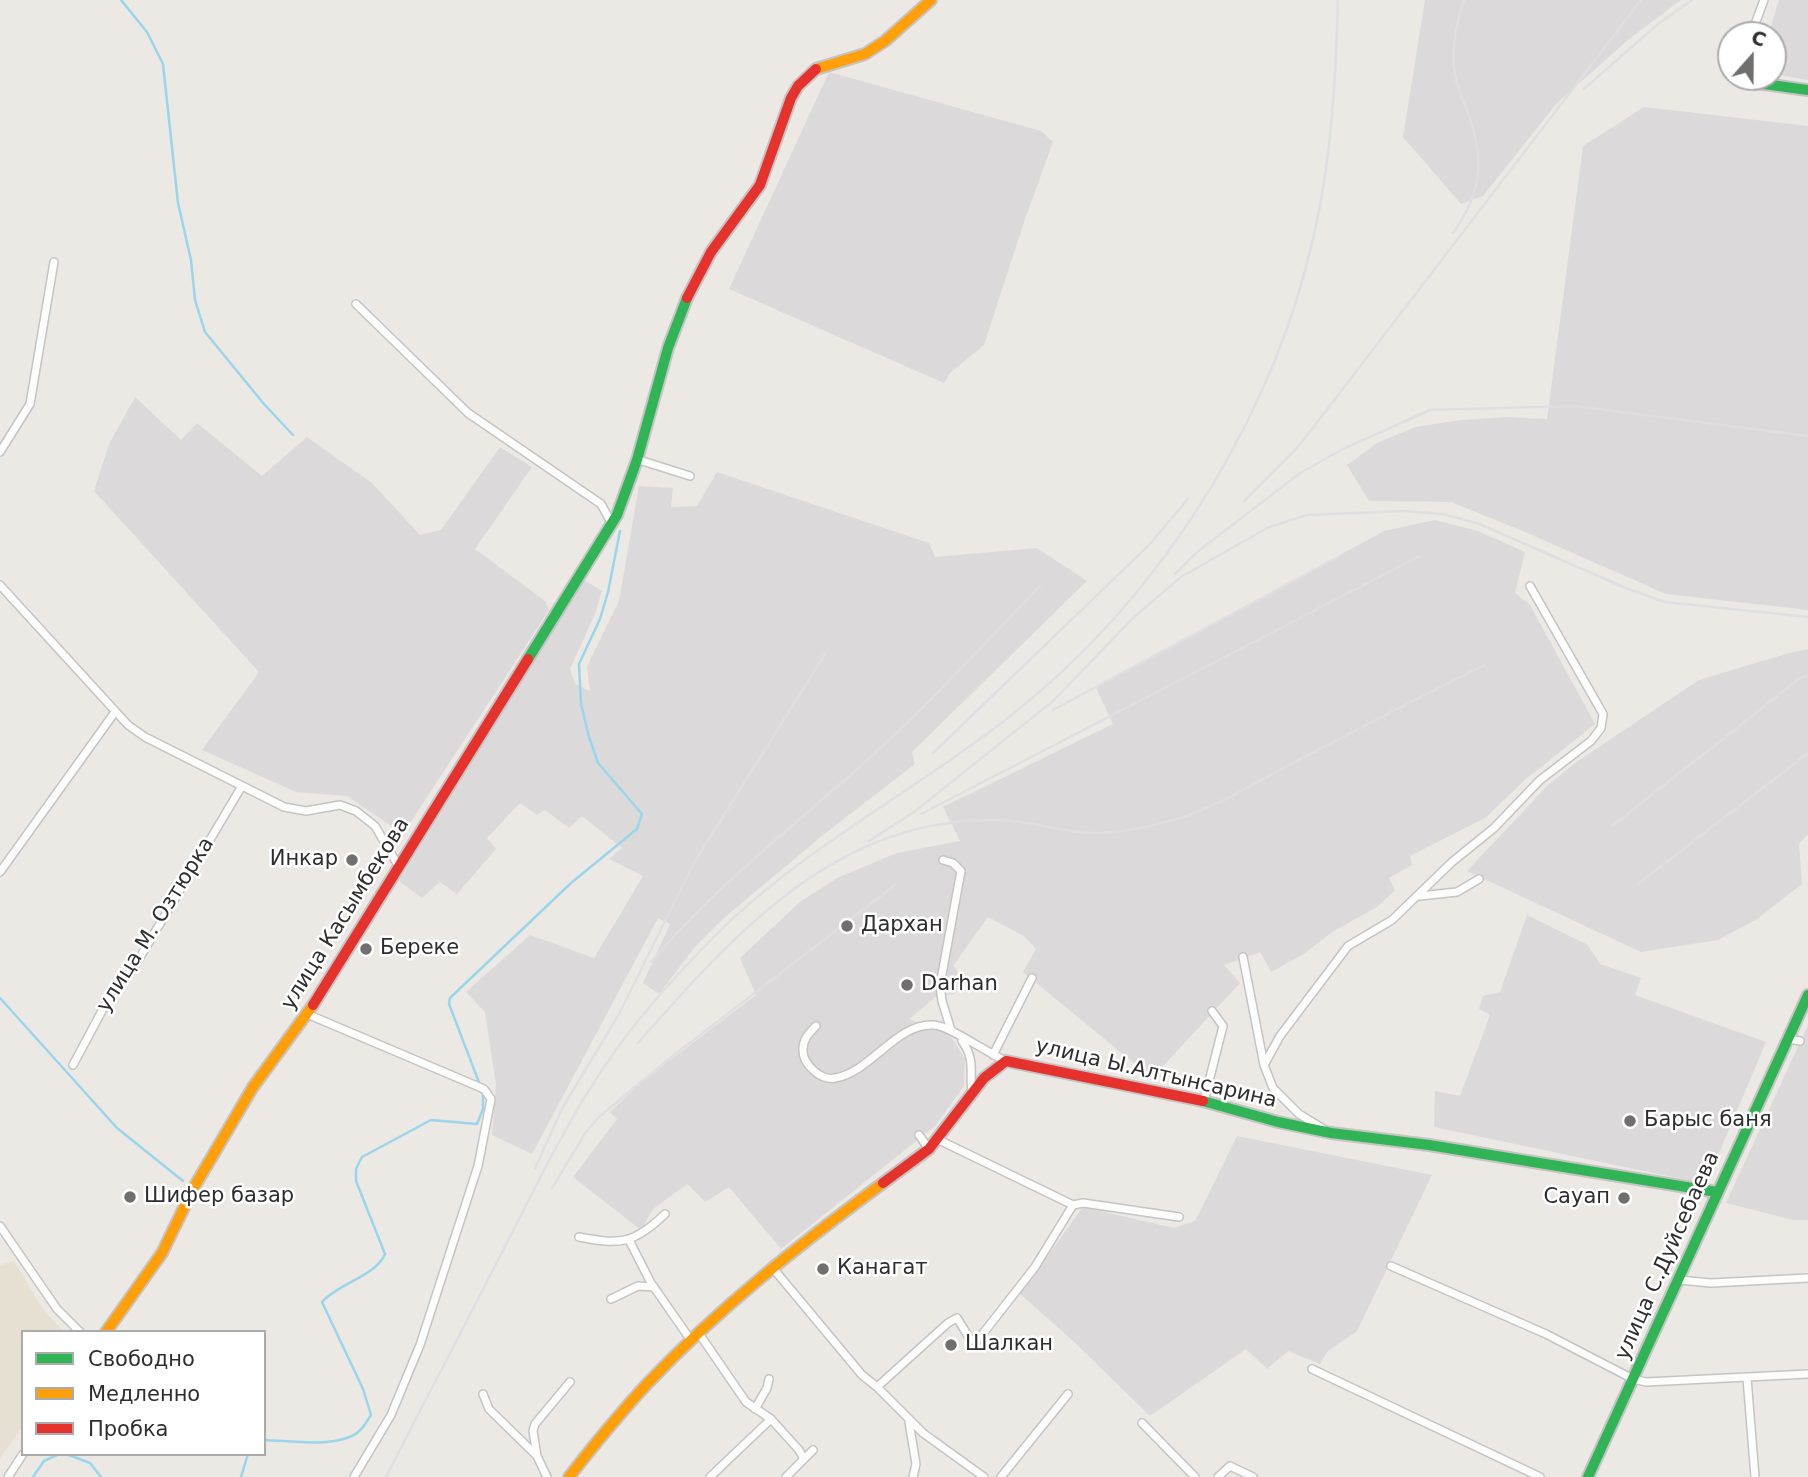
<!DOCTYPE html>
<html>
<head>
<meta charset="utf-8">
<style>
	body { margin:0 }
	#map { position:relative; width:1808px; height:1477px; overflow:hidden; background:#ece8e4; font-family:"DejaVu Sans",sans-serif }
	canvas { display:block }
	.legend { position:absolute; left:21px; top:1330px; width:245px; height:126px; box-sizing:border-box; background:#fff; border:2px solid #ababab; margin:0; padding:9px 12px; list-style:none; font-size:21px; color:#2e2e2e }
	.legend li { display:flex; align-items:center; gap:14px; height:35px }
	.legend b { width:35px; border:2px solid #ababab }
	.north { position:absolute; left:1717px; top:21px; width:70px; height:70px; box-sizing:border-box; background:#fff; border:2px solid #ababab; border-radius:50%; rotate:21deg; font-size:19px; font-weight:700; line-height:28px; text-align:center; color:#2e2e2e }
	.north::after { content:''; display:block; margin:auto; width:24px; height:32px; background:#706f6e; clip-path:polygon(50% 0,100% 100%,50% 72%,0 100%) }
</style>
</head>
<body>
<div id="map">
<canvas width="1808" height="1477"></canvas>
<ul class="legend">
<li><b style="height:9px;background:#30b455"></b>Свободно</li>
<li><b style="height:9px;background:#ff9f0a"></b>Медленно</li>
<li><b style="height:9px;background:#e5322d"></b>Пробка</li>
</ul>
<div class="north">С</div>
</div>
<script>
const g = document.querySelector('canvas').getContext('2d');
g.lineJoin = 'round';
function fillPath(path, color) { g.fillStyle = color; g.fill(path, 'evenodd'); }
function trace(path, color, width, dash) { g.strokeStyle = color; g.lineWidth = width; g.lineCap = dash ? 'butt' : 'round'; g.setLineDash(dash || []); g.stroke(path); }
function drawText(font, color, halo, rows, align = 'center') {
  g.font = font + ' "DejaVu Sans",sans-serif'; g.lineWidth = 5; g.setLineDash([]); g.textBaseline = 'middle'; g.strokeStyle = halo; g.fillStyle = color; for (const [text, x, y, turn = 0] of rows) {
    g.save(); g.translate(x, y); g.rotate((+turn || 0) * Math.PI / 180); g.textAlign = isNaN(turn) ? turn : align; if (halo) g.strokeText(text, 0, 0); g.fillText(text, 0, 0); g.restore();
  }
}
fillPath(new Path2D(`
	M1425,0H1681L1629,39L1557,103L1483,196L1461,204L1403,137Z
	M1779,0H1808V80L1773,74V35H1768Z
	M829,72L1041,131L1053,142L1025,219L984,345L950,373L944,383L729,289Z
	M1644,107L1808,126V610L1666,594L1525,532L1451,502L1369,501L1347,465L1377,443L1415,427L1461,420L1508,417L1547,419L1583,146Z
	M135,397L181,440L197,423L262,476L307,437L372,483L420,535L441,530L500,447L532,467L475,549L545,601L549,610L403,834L347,796L296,792L202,750L259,672L94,491L109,444Z
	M717,472L929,543L935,557L1037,548L1087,581L912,752L915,764L823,835L724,918L694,948L659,994L643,983L670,924L658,918L532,1154L492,1135L496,1085L485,1012L466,992L530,935L594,958L643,876L609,859L622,848L582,816L569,828L545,810L537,815L520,803L487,838L496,849L457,894L440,882L422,898L399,881L584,580L602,591L595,614L570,669L575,684L590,691L587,666L619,601L639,486L673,488L671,507L697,506Z
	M1435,520L1478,531L1525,552L1515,593L1530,605L1595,724L1526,779L1485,818L1410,856L1412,865L1389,878L1395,890L1377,907L1332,932L1304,954L1271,972L1260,952L1224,965L1240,983L1152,1078L1023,972L1036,949L1024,936L988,917L953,966L966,981L954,994L937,996L909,1019L950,1035L965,1059L964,1086L935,1126L781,1249L729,1187L705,1202L687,1184L653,1209L641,1230L573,1177L617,1119L610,1112L644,1080L756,995L740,958L801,901L839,877L897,853L960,841L943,807L1113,724L1096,688L1384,531Z
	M1808,649V834L1799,844L1802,884L1757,919L1718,940L1641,952L1467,871L1547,786L1575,763L1699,680L1789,653Z
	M1527,915L1588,945L1600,964L1641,978L1635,995L1766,1042L1706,1184L1434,1127L1435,1091L1460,1096L1490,1015L1479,1009L1483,996L1500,992Z
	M1808,1025V1220H1793L1726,1203Z
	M1237,1136L1432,1175L1357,1331L1328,1351L1320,1364L1288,1351L1267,1369L1246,1349L1150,1416L1071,1339L1020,1294L1083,1207L1174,1228L1195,1221Z`), '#dcd9db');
fillPath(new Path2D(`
	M14,1261L44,1311L64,1332H23V1426L0,1458V1265Z`), '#e6e0d3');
trace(new Path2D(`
	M121,0L147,32L163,64L178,203L191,260L195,300L205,332L264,404L293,435
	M0,998L117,1128L183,1181
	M480,1085L449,1004L450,998L571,883L637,829L642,814L598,763L589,737L581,704L579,664L600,619L608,592L620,531
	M264,1440C291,1441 327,1447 352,1436C361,1432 366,1423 371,1415L363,1389L322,1302C339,1283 376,1276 385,1254L356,1181V1169L362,1157L431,1120L477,1124L483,1109V1091
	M66,1454L90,1463L101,1477
	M33,1477L44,1461L59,1454
	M241,1477L248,1454`), '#99d6ec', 2.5);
const street = new Path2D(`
	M1751,35L1764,0
	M356,304L468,413L601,504L612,524
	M0,452L30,404L54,262
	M636,459L690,476
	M0,585L128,725L145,737L284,807L306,811L340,805L356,811L375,826L399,867
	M943,860L953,863L961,871L940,985L942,1001L951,1030
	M0,872L115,712
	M1420,896L1457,892L1479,879
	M1243,957L1264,1065L1273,1088L1299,1114L1322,1128
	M307,1014L484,1089L491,1099L478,1166L420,1345L391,1415L354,1477
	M816,1026C809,1033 803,1039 803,1049C802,1064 821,1081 835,1078C870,1073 897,1022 934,1025C950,1026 987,1053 1006,1061
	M1788,1039L1800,1041
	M962,1041C976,1060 969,1072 972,1092
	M993,1055L1032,978
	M73,1065L111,994L133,969L242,786
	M1264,1065L1280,1036L1348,946L1392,920L1452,862L1494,828L1540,780L1591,741L1601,728L1603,714L1530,586
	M1204,1101L1223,1026L1212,1011
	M919,1135L929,1149
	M939,1140L1073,1205L1083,1203L1179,1217
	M0,1226L57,1309L80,1332
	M579,1237C620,1245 634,1244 665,1214
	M629,1240L651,1283L690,1339
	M1391,1266L1546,1334L1633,1379L1646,1382L1808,1374
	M772,1267L862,1375L877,1387L923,1433L984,1477
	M1679,1280L1711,1283L1808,1278
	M611,1299L638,1286L654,1287
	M698,1332L746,1402L771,1419L799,1450L804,1459
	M1312,1369L1540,1477
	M1747,1378L1755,1477
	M877,1387L948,1323L957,1318L970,1339L976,1341L981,1336L1035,1267L1073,1205
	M483,1394L489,1409L537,1456L547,1477
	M755,1409L767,1388L769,1379
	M909,1422L916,1464L913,1477
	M1142,1423L1195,1477
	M537,1456L533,1431L535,1424L570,1382
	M8,1477L23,1454
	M710,1477L771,1419
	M786,1477L813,1450
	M1001,1477L1068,1394
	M1218,1477L1230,1466L1253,1477`);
const fast = new Path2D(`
	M1749,82L1808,90
	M528,659L617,515L637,460L668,348L687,298
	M1203,1101L1278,1122L1331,1133L1429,1145L1717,1192
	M1588,1477L1808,995`);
const slow = new Path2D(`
	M816,69L865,54L885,41L931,0
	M106,1332L162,1253L193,1189L253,1087L313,1005
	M569,1477C594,1445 620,1413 648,1383C719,1308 800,1244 883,1183`);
const jam = new Path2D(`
	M687,298L711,252L760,185L791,98L798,86L816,69
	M313,1005L528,659
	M883,1183L929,1149L984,1078L1006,1061L1203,1101`);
trace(street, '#c5c4c5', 10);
trace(fast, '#c5c4c5', 14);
trace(slow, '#c5c4c5', 14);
trace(jam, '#c5c4c5', 14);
trace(street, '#fcfcfb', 7);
trace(fast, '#30b455', 10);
trace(slow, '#ff9f0a', 10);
trace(jam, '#e5322d', 10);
trace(new Path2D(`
	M1584,89L1658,24L1692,0
	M1453,233C1481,194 1485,161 1469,116C1465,103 1457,88 1455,75C1451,50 1456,23 1464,0
	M1244,501L1297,448L1312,429L1641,0
	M1175,574L1196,553L1300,473L1343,449L1430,410L1574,406L1808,436
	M1053,710L1338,557
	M933,753L1149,545L1188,499
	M921,814L1418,557
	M1612,826L1799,679L1808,675
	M869,841L914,812L1053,701L1134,617L1181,577L1267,528L1307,515L1404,511L1442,514L1477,523L1628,589L1665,602L1808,617
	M1638,884L1808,753
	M651,962C712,890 785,833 856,770C921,713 980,648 1040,586
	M638,1043C735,933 838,816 999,820C1030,821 1062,832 1093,833C1117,834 1143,828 1166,822C1211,811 1251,785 1291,764C1355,730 1420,698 1484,665
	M535,1168L563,1107L619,1014L695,861L825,654
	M552,1188L586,1132L599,1117L665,1062L895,885
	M386,1477C428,1396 470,1314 512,1233C545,1168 577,1102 621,1043C646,1009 676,976 705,946C791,855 906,797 1004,721C1166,596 1285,402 1321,200C1333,134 1336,67 1338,0`), '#dfdfe1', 2.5);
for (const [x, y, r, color] of [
	[352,860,7,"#706f6e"],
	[847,926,7,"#706f6e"],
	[366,949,7,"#706f6e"],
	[907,985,7,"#706f6e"],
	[1630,1121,7,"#706f6e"],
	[130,1197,7,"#706f6e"],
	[1624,1198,7,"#706f6e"],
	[823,1269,7,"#706f6e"],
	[951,1345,7,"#706f6e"]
]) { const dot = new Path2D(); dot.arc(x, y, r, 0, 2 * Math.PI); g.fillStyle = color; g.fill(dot); trace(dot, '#fff', 2.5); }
drawText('21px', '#2e2e2e', '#fff', [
	["Инкар",338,860,"right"],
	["Дархан",861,926],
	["Береке",380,949],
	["Darhan",921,985],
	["Барыс баня",1644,1121],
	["Шифер базар",144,1197],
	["Сауап",1610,1198,"right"],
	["Канагат",837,1269],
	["Шалкан",965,1345]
], 'left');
drawText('21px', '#2e2e2e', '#fff', [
	["улица Касымбекова",346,914,-58],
	["улица М. Озтюрка",156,925,-58],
	["улица Ы.Алтынсарина",1156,1074,13],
	["улица С.Дуйсебаева",1668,1256,-66]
]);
</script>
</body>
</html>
